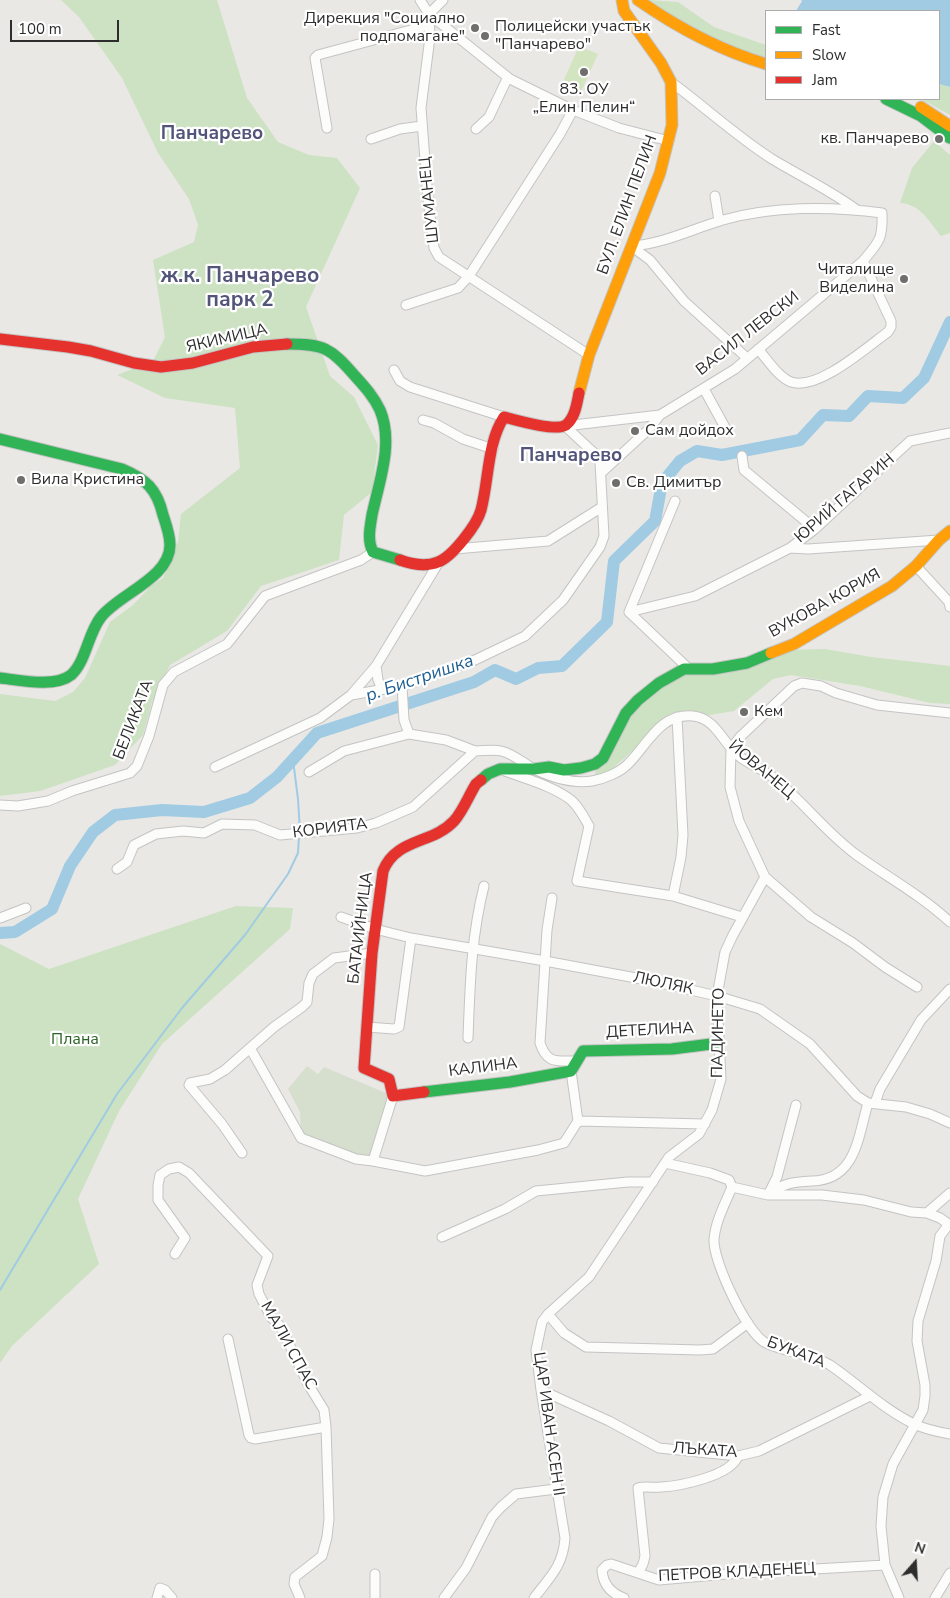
<!DOCTYPE html>
<html>
<head>
<meta charset="utf-8">
<style>
	body { margin:0 }
	#map { position:relative; width:950px; height:1598px; overflow:hidden; background:#eae8e5; font-family:"Nunito Sans",sans-serif }
	canvas { display:block }
	.legend { position:absolute; left:765px; top:10px; width:175px; height:90px; box-sizing:border-box; background:#fff; border:1px solid #ababab; margin:0; padding:6px 9px; list-style:none; font-size:15px; color:#2d2d2d }
	.legend li { display:flex; align-items:center; gap:10px; height:25px }
	.legend b { width:25px; border:1px solid #ababab }
	.north { position:absolute; left:890px; top:1538px; width:50px; height:50px; -webkit-text-stroke:4px #fff; paint-order:stroke; rotate:19deg; font-size:14px; font-weight:700; line-height:20px; text-align:center; color:#2d2d2d }
	.north::after { content:''; display:block; margin:auto; width:18px; height:22px; background:#2d2d2d; clip-path:polygon(50% 0,100% 100%,50% 72%,0 100%) }
	.scale { position:absolute; left:10px; top:20px; width:109px; height:22px; box-sizing:border-box; border:2px solid #2d2d2d; border-top:0; padding-left:6px; font-size:15px; line-height:18px; white-space:nowrap; color:#2d2d2d; -webkit-text-stroke:4px #fff; paint-order:stroke }
</style>
</head>
<body>
<div id="map">
<canvas width="950" height="1598"></canvas>
<ul class="legend">
<li><b style="height:6px;background:#30b455"></b>Fast</li>
<li><b style="height:6px;background:#ff9f0a"></b>Slow</li>
<li><b style="height:6px;background:#e5322d"></b>Jam</li>
</ul>
<div class="north">N</div>
<div class="scale">100 m</div>
</div>
<script>
const g = document.querySelector('canvas').getContext('2d');
g.lineJoin = 'round';
function fillPath(path, color) { g.fillStyle = color; g.fill(path, 'evenodd'); }
function trace(path, color, width, dash) { g.strokeStyle = color; g.lineWidth = width; g.lineCap = dash ? 'butt' : 'round'; g.setLineDash(dash || []); g.stroke(path); }
function drawText(font, color, halo, rows, align = 'center') {
  g.font = font + ' "Nunito Sans",sans-serif'; g.lineWidth = 4.5; g.setLineDash([]); g.textBaseline = 'middle'; g.strokeStyle = halo; g.fillStyle = color; for (const [text, x, y, turn = 0] of rows) {
    g.save(); g.translate(x, y); g.rotate((+turn || 0) * Math.PI / 180); g.textAlign = isNaN(turn) ? turn : align; if (halo) g.strokeText(text, 0, 0); g.fillText(text, 0, 0); g.restore();
  }
}
fillPath(new Path2D(`
	M61,0H217L247,98L278,142L309,155L337,158L360,188L306,307L330,376L354,397L378,445L372,492L344,515L339,560L261,586L227,631L170,665L152,702L143,735L115,765L40,791L0,796V694L55,701L73,692L85,678L110,622L133,605L151,586L163,578L178,542L181,514L240,468L235,408L165,398L117,375L153,361L165,337L153,260L194,242L198,225L189,199L158,153L122,78L79,17Z
	M649,0L678,2L714,27L766,45V59C723,46 685,27 649,0Z
	M939,84L950,87V115L921,99H939Z
	M934,141L950,155V233L941,236C929,221 920,204 900,203L912,168Z
	M825,649L871,657L950,666V704L930,703L860,686L791,675L773,679L734,711L666,722L605,775L594,779L597,764L627,713L684,669L787,650Z
	M236,906L293,908L290,929L162,1044L119,1111L78,1199L99,1264L12,1346L0,1363V944L49,969Z`), '#cce2c2');
fillPath(new Path2D(`
	M307,1066L318,1074L324,1067L393,1096L373,1161L301,1138L300,1112L288,1089Z`), '#d6dece');
fillPath(new Path2D(`
	M579,46L598,54L581,92L562,84Z`), '#d3e5c0');
fillPath(new Path2D(`
	M801,0H950V87L939,84V11H796L802,1Z`), '#a0cbe3');
trace(new Path2D(`
	M293,760L298,799L300,831
	M0,1290L117,1094L182,1008L245,935L288,874L298,853L299,836`), '#a0cbe3', 2);
trace(new Path2D(`
	M0,933L15,932L52,909L70,866L93,832L115,815L162,810L204,812L250,798L277,777L317,733L474,682L495,670L516,679L538,668L562,666L607,622L614,561L655,521L662,483L680,461L697,451L722,455L800,440L823,415L849,416L868,396L903,398L924,378L950,322`), '#a0cbe3', 12);
const street = new Path2D(`
	M420,0L429,14L510,79L573,110L619,128L669,141
	M443,0L429,14L430,37L421,108L428,199L434,248L439,257L589,355
	M671,82C705,107 736,136 772,159C800,176 830,190 857,210
	M327,128L315,58L318,55L429,25
	M476,129L489,117L506,81L510,79
	M371,139L400,129L422,126
	M715,196L719,221
	M631,246L650,260L684,301L747,358
	M406,305L458,288L469,276L560,134L573,110
	M758,349C767,359 778,377 791,382C818,391 867,347 888,332L891,327V321L863,261
	M394,370L400,381L410,387L504,417
	M704,389L727,431
	M423,420L434,423L463,439L493,449
	M565,426L660,415L735,369L863,261C879,242 883,239 882,213C831,206 772,206 723,220C692,229 663,244 631,246
	M742,456L744,470L815,529
	M601,473L649,429L660,415
	M675,501L629,612L689,669
	M790,548L808,549L939,540
	M455,549L548,541L602,507
	M916,566L949,602L950,607
	M629,612L695,596L790,548L815,529L910,441L950,433
	M376,666L378,680L382,689
	M402,686L404,720L409,734
	M351,695L402,686L475,660L525,636L563,600L600,547L604,536L600,462L594,453L565,426
	M215,767L320,718L351,695L376,666L439,562
	M505,771C526,779 553,786 571,800C579,807 584,817 589,826L577,881L673,896L742,917
	M309,772L344,751L409,734L446,740L475,751
	M0,805L18,806L48,801L72,791L130,773L137,766L149,736L163,685L174,672L227,644L265,596L361,560L373,552
	M117,869L127,862L134,845L156,834L183,831L204,833L222,824L255,825L280,835L357,828L376,823L413,807L475,751C483,751 493,749 501,751C514,754 523,763 534,769C551,777 573,784 592,781C604,779 621,772 629,763C648,744 660,713 693,716C716,718 723,744 740,757C751,765 764,770 775,779C804,802 827,834 858,856C889,878 922,896 950,922
	M765,877L811,917L853,943L885,967L917,987
	M673,896L681,857L683,835L677,717
	M552,898L547,930L540,1043C547,1064 556,1061 576,1061
	M341,917L375,929L411,938L545,961L652,981L717,996L760,1009L810,1044L857,1096L868,1103L906,1107L930,1114L950,1123
	M0,918L26,908
	M367,1027L394,1029L399,1027L411,938
	M468,1038C470,985 471,938 484,886
	M250,1048L301,1138L356,1159L373,1161
	M571,1071L578,1121L705,1124
	M393,1096L373,1161L425,1171L538,1150L564,1143L578,1121
	M875,1103L880,1089L921,1020L950,989
	M242,1153L222,1124L189,1085L190,1083L210,1079L225,1070L274,1027L302,1007L307,1002L309,983L313,974L334,958L372,953
	M665,1163L710,1173L729,1180L732,1187
	M732,1187C725,1204 715,1222 714,1240C713,1261 747,1334 766,1343C786,1353 811,1353 830,1365C858,1384 883,1409 914,1424C925,1429 938,1432 950,1434
	M732,1187L768,1195H822L864,1200L911,1212L927,1213L940,1218L950,1225
	M770,1191L777,1177L796,1105
	M768,1195C782,1183 794,1182 812,1181C856,1180 858,1137 868,1103
	M927,1213L950,1193
	M442,1237L505,1209L536,1191L628,1182H653
	M175,1254L185,1238L158,1200V1185L160,1175L169,1169L179,1167L189,1173L268,1256L257,1285L259,1294L271,1317L281,1327L308,1384L324,1410L326,1427L329,1519L327,1537L322,1556L295,1577L294,1584L300,1598
	M548,1314L564,1333L586,1347L700,1350L713,1349L748,1323
	M228,1339L249,1435L251,1438L255,1439L326,1427
	M541,1390L609,1421L659,1448L738,1456L759,1451L870,1396
	M638,1573L643,1564L645,1556L638,1488C645,1486 654,1488 661,1487C680,1486 731,1476 738,1456
	M375,1574V1598
	M157,1598L160,1588L165,1590L172,1598
	M444,1598L466,1568L492,1517L501,1507L516,1494L556,1489
	M534,1598C550,1577 563,1566 565,1538L541,1390L536,1350L542,1322L548,1314L589,1277L669,1157L699,1134L712,1110L721,1079L717,996L725,952L733,935L765,877L739,821L730,787L731,749L740,737L794,686L802,683L821,686L836,693L877,705L950,713
	M624,1598C610,1593 603,1584 602,1570L607,1565L611,1564L659,1580L727,1574L885,1565
	M899,1598L885,1565L881,1526L883,1497L893,1464L923,1410L925,1396V1385L917,1341L918,1321L936,1261L940,1236L949,1224
	M935,1598L950,1573`);
const fast = new Path2D(`
	M886,99L921,116L950,138
	M287,344C324,344 331,348 355,376C365,387 374,397 380,410C394,443 379,482 372,515C370,528 367,540 373,552L400,560
	M0,439L122,469C146,479 157,489 163,515C166,524 170,535 170,545C170,578 119,594 101,617C88,633 86,662 71,675C55,688 19,680 0,678
	M481,780L488,774L500,769H534L549,767L564,770L581,768L595,764L603,758L626,713L638,700L659,683L684,669H713L747,663L771,653
	M424,1092L510,1082L571,1071L583,1051L672,1049L719,1043`);
const slow = new Path2D(`
	M638,0C678,28 719,50 766,64
	M921,107L950,126
	M579,393L589,355L660,173L672,125L671,82L661,63L624,11L622,0
	M771,653L794,644L892,586L916,566L939,540L950,531`);
const jam = new Path2D(`
	M0,339L68,347L91,351L134,363L161,367L193,363L253,347L287,344
	M400,560C411,564 426,567 438,562C452,557 477,525 481,510C489,480 487,443 504,417C516,420 556,432 566,425C575,418 577,403 579,393
	M424,1092L393,1096L389,1079L364,1068L372,953L383,871C396,838 433,844 454,821C463,811 469,795 476,784L481,780`);
trace(street, '#c4c4c4', 11);
trace(fast, '#c4c4c4', 13);
trace(slow, '#c4c4c4', 13);
trace(jam, '#c4c4c4', 13);
trace(street, '#fcfcfb', 9);
trace(fast, '#30b455', 11);
trace(slow, '#ff9f0a', 11);
trace(jam, '#e5322d', 11);
for (const [x, y, r, color] of [
	[475,28,5,"#6f6e6d"],
	[485,36,5,"#6f6e6d"],
	[584,72,5,"#6f6e6d"],
	[939,139,5,"#6f6e6d"],
	[904,279,5,"#6f6e6d"],
	[635,431,5,"#6f6e6d"],
	[21,480,5,"#6f6e6d"],
	[616,483,5,"#6f6e6d"],
	[744,712,5,"#6f6e6d"]
]) { const dot = new Path2D(); dot.arc(x, y, r, 0, 2 * Math.PI); g.fillStyle = color; g.fill(dot); trace(dot, '#fff', 2); }
drawText('16px', '#2d2d2d', '#fff', [
	["Дирекция \"Социално",465,19,"right"],
	["подпомагане\"",465,37,"right"],
	["Полицейски участък",495,27],
	["\"Панчарево\"",495,45],
	["83. ОУ",584,90,"center"],
	["„Елин Пелин“",584,108,"center"],
	["кв. Панчарево",929,139,"right"],
	["Читалище",894,270,"right"],
	["Виделина",894,288,"right"],
	["Сам дойдох",645,431],
	["Вила Кристина",31,480],
	["Св. Димитър",626,483],
	["Кем",754,712]
], 'left');
drawText('16px', '#2d2d2d', '#fff', [
	["ШУМАНЕЦ",430,200,-96],
	["БУЛ. ЕЛИН ПЕЛИН",628,205,-70],
	["ВАСИЛ ЛЕВСКИ",748,334,-38],
	["ЯКИМИЦА",227,339,-13],
	["ЮРИЙ ГАГАРИН",845,499,-41],
	["ВУКОВА КОРИЯ",825,604,-29],
	["БЕЛИКАТА",134,720,-69],
	["ЙОВАНЕЦ",761,770,40],
	["КОРИЯТА",330,829,-7],
	["БАТАИЙНИЦА",361,928,-83],
	["ЛЮЛЯК",663,984,12],
	["ДЕТЕЛИНА",650,1031,-3],
	["ПАДИНЕТО",719,1033,-89],
	["КАЛИНА",483,1068,-7],
	["МАЛИ СПАС",288,1346,61],
	["БУКАТА",796,1353,21],
	["ЦАР ИВАН АСЕН II",548,1424,82],
	["ЛЪКАТА",705,1451,4],
	["ПЕТРОВ КЛАДЕНЕЦ",737,1573,-3]
]);
drawText('16px', '#2b6324', '#fff', [
	["Плана",75,1040]
]);
drawText('italic 18px', '#1e5e91', '#fff', [
	["р. Бистришка",420,679,-19]
]);
drawText('bold 19px', '#525579', '#fff', [
	["Панчарево",212,134],
	["Панчарево",571,456]
]);
drawText('bold 21px', '#525579', '#fff', [
	["ж.к. Панчарево",240,277],
	["парк 2",240,301]
]);
</script>
</body>
</html>
